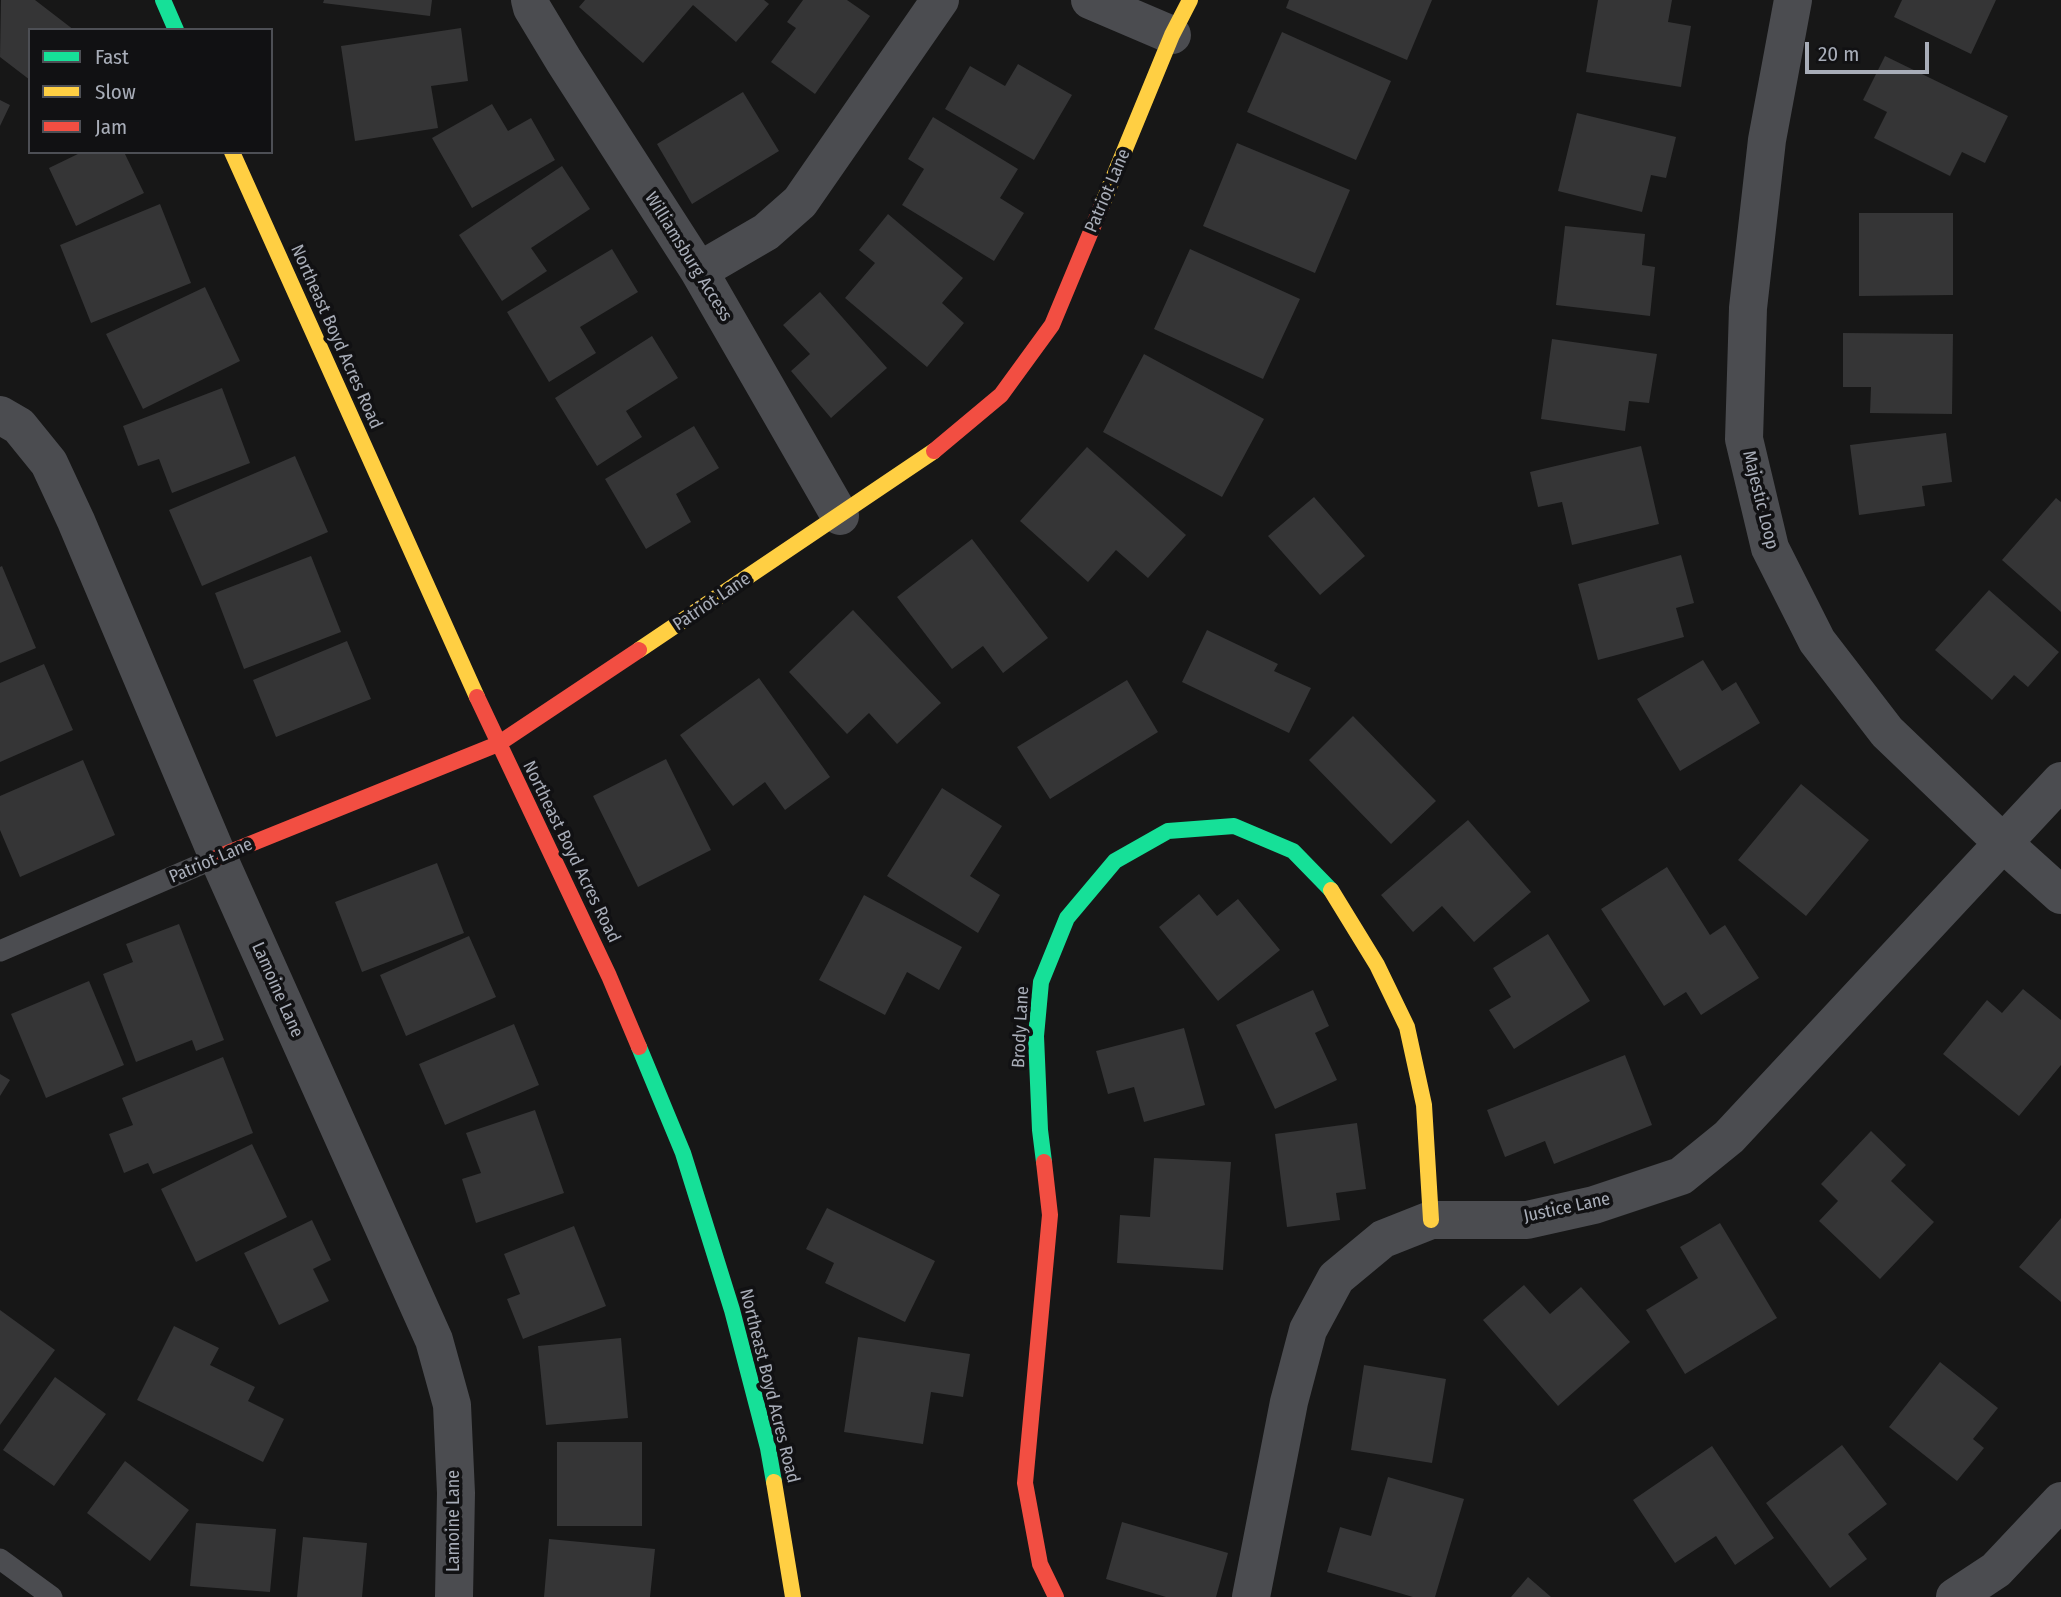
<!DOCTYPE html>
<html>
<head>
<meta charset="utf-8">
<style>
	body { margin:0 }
	#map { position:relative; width:2061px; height:1597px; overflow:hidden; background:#171717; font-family:"Fira Sans Condensed",sans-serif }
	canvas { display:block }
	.legend { position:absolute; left:28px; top:28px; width:245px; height:126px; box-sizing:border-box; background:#111113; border:2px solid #4d4f55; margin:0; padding:9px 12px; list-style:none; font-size:21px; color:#a8adb8 }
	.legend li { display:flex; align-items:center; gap:14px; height:35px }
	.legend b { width:35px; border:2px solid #4d4f55 }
	.scale { position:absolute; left:1805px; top:42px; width:124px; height:32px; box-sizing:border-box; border:4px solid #a8adb8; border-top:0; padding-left:9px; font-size:21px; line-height:24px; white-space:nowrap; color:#a8adb8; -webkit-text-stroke:5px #111113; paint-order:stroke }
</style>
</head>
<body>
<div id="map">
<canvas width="2061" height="1597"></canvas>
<ul class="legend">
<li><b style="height:9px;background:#16e098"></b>Fast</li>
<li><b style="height:9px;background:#ffcf43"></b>Slow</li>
<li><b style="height:9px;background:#f24e42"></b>Jam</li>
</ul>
<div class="scale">20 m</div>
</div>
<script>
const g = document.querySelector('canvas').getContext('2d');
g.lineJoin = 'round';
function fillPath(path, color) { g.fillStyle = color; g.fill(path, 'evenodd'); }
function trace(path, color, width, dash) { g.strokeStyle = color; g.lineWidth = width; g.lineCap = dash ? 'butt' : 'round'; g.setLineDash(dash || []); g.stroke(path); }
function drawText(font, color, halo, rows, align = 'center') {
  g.font = font + ' "Fira Sans Condensed",sans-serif'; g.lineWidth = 7; g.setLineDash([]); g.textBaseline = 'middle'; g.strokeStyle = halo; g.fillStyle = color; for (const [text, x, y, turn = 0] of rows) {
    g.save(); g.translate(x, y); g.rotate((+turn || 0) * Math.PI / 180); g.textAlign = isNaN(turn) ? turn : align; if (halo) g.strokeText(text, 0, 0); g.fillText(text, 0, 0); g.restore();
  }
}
fillPath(new Path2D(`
	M1,0H35L74,30H30V80L0,57Z
	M324,0H432L430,16L323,3Z
	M585,0H764L769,4L736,42L693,5L643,63L579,7Z
	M803,0H847L870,16L815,94L771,62L796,28L787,22Z
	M1289,0H1432L1407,60L1286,8Z
	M1598,0H1672L1668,22L1691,26L1681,87L1586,72Z
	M1902,0H1996L1971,54L1894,17Z
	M461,28L468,81L431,86L438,128L355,141L341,46Z
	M1282,32L1391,81L1356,160L1247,112Z
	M1885,56L2008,116L1985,163L1962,152L1950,176L1874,138L1887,112L1863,100Z
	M1018,64L1072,95L1034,160L945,109L970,66L1005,86Z
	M743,92L779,151L692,204L657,144Z
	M0,100L10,105L0,126Z
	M492,104L508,131L531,118L555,160L472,208L432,138Z
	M1577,113L1676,137L1666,178L1651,175L1642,212L1558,191Z
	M933,117L1018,169L1000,198L1024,213L994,261L902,205L924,169L908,159Z
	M1237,143L1350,190L1315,273L1203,226Z
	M82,152H124L144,193L76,226L49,168Z
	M562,166L590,209L531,248L547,271L502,301L459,235Z
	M160,204L191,283L91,323L60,245Z
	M1859,213H1953V295L1859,296Z
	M888,214L963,278L942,303L964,323L927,367L845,298L875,263L859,250Z
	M1565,226L1645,234L1642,265L1655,267L1650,316L1556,305Z
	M612,249L638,292L580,327L596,353L549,382L507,312Z
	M1190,249L1300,299L1263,379L1154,329Z
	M205,287L240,361L143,409L106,334Z
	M820,292L887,368L831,418L791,371L810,354L783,325Z
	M1843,333L1953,334L1952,414L1870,413L1871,387H1843Z
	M652,336L678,378L626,411L642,437L597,466L555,398Z
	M1552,339L1657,354L1649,403L1629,401L1625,431L1541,419Z
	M1144,354L1264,419L1222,497L1103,432Z
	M222,388L250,463L172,493L159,459L138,466L123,426Z
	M694,426L719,468L676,494L691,522L646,549L605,479Z
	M1946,433L1952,482L1922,486L1925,506L1859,515L1850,445Z
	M1641,446L1659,524L1572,545L1562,502L1538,507L1530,472Z
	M1087,447L1186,535L1148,578L1116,550L1088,582L1020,521Z
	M295,456L328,532L202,586L169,510Z
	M1314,497L1365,556L1320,595L1268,536Z
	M2056,498L2061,502V612L2002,560Z
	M972,539L1048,638L1003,673L983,646L952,669L897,597Z
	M1681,555L1694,603L1676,608L1684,637L1598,660L1578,584Z
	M311,556L341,632L244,669L215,593Z
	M2,566L36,648L0,663V567Z
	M1989,590L2059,652L2028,687L2014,675L1992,700L1935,650Z
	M853,610L941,703L897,744L869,713L847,734L789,672Z
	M1207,630L1278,664L1274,671L1311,688L1289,733L1182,682Z
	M347,641L371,699L276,737L253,680Z
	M1703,660L1722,691L1736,682L1760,723L1680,771L1637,699Z
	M44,664L73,730L0,762V683Z
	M759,678L830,777L785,810L765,782L733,806L680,735Z
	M1127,680L1158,732L1050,799L1017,747Z
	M1353,716L1436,801L1391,844L1309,760Z
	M666,759L711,850L638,887L593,796Z
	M83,760L115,835L20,877L0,830V796Z
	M1801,784L1869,840L1806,916L1738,860Z
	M942,788L1002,826L970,876L1000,895L978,933L887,876Z
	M1468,820L1531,892L1474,942L1442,906L1413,932L1381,895Z
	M437,863L464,933L362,972L335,902Z
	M1667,867L1710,935L1725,925L1759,978L1701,1015L1686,992L1664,1006L1601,909Z
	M1199,894L1217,916L1238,899L1280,950L1218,1001L1159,927Z
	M864,895L962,947L939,990L907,972L885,1015L819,980Z
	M179,924L224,1040L196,1051L192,1040L136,1062L103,974L133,962L126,944Z
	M1548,934L1590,1001L1514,1049L1489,1010L1511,997L1493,968Z
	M469,936L496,997L406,1036L380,975Z
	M89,981L124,1065L46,1098L11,1014Z
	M2023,989L2061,1020V1065L2019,1116L1943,1054L1987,1000L2002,1013Z
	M1313,990L1329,1026L1315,1033L1337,1080L1275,1109L1236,1025Z
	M514,1024L539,1085L445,1125L419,1064Z
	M1184,1028L1205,1105L1144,1122L1134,1087L1108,1094L1096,1051Z
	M1625,1055L1652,1125L1554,1164L1545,1141L1505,1157L1487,1110Z
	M223,1057L253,1133L153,1174L148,1163L124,1173L109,1134L133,1125L122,1098Z
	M0,1074L10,1080L0,1096Z
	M535,1110L564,1193L476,1223L462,1179L481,1173L466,1133Z
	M1357,1123L1366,1189L1336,1193L1340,1220L1287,1227L1275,1134Z
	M1871,1131L1906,1165L1891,1181L1934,1222L1880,1279L1819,1221L1838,1201L1821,1184Z
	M252,1144L287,1217L196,1262L161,1189Z
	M1154,1158L1231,1162L1223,1270L1117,1263L1120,1215L1150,1217Z
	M827,1208L935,1261L905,1322L825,1283L834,1263L806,1249Z
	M2061,1218V1302L2019,1267Z
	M312,1220L331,1260L313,1269L329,1301L279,1325L244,1253Z
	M1720,1223L1777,1318L1685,1374L1646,1310L1698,1278L1680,1247Z
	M574,1226L606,1306L523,1339L507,1299L520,1294L504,1254Z
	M1524,1285L1550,1314L1581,1287L1630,1342L1558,1406L1483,1320Z
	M0,1310L55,1350L0,1425Z
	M174,1326L219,1348L210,1365L255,1387L248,1401L284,1419L263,1462L137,1400Z
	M858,1337L970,1354L963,1397L931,1392L923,1444L844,1432Z
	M621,1338L628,1418L546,1425L538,1346Z
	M1940,1362L1998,1408L1973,1439L1984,1448L1957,1481L1889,1427Z
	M1364,1365L1446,1379L1432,1463L1351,1450Z
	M55,1377L106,1414L54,1486L3,1450Z
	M557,1442H642V1526H557Z
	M1842,1445L1887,1504L1848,1534L1867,1559L1830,1588L1766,1503Z
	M1712,1446L1774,1538L1735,1565L1716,1536L1675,1563L1633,1500Z
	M125,1461L189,1510L150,1561L87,1513Z
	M1388,1477L1464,1499L1435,1597H1413L1327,1572L1340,1527L1371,1536Z
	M1122,1522L1228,1553L1216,1597H1166L1106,1579Z
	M196,1523L276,1529L270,1592L190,1586Z
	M303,1537L367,1543L362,1597H297Z
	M549,1539L655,1549L650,1597H544Z
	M1528,1577L1551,1597H1511Z`), '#353536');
trace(new Path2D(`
	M0,951L218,857
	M0,1559L52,1597`), '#4b4c50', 21);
trace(new Path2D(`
	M530,0L532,8L564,61L699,271L840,516
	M1090,0L1172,35
	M1793,0L1767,140L1748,308L1744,439L1770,548L1817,641L1887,732L2003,843L2061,895
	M699,271L766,232L800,202L940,0
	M0,415L19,426L49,463L76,521L218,857L434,1340L452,1405L456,1493L454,1597
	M1251,1597L1289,1402L1308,1330L1336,1278L1383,1239L1431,1220H1527L1594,1205L1681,1176L1729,1137L2061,781
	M1955,1597L1996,1570L2061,1501`), '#4b4c50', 38);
trace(new Path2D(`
	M163,0L176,30
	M639,1047L683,1153L732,1310L768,1448L774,1482
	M1044,1162L1040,1130L1036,1036L1041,982L1067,918L1115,861L1168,831L1234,826L1293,851L1331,890`), '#16e098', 16);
trace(new Path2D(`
	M232,152L477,697
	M1102,205L1172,35L1190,0
	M639,650L934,451
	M1331,890L1377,965L1407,1027L1424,1105L1431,1220
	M774,1482L793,1597`), '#ffcf43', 16);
trace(new Path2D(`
	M934,451L1001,395L1052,325L1102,205
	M477,697L609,976L639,1047
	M218,857L498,744L639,650
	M1044,1162L1050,1215L1025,1483L1040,1564L1056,1597`), '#f24e42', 16);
drawText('18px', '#a8adb8', '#111113', [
	["Patriot Lane",1108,191,-67],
	["Williamsburg Access",688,257,58],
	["Northeast Boyd Acres Road",336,337,66],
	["Majestic Loop",1760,500,76],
	["Patriot Lane",712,602,-34],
	["Northeast Boyd Acres Road",571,852,64],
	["Patriot Lane",211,861,-23],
	["Lamoine Lane",277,990,66],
	["Brody Lane",1021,1027,-87],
	["Justice Lane",1567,1208,-12],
	["Northeast Boyd Acres Road",769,1386,76],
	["Lamoine Lane",454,1521,-90]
]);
</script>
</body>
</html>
